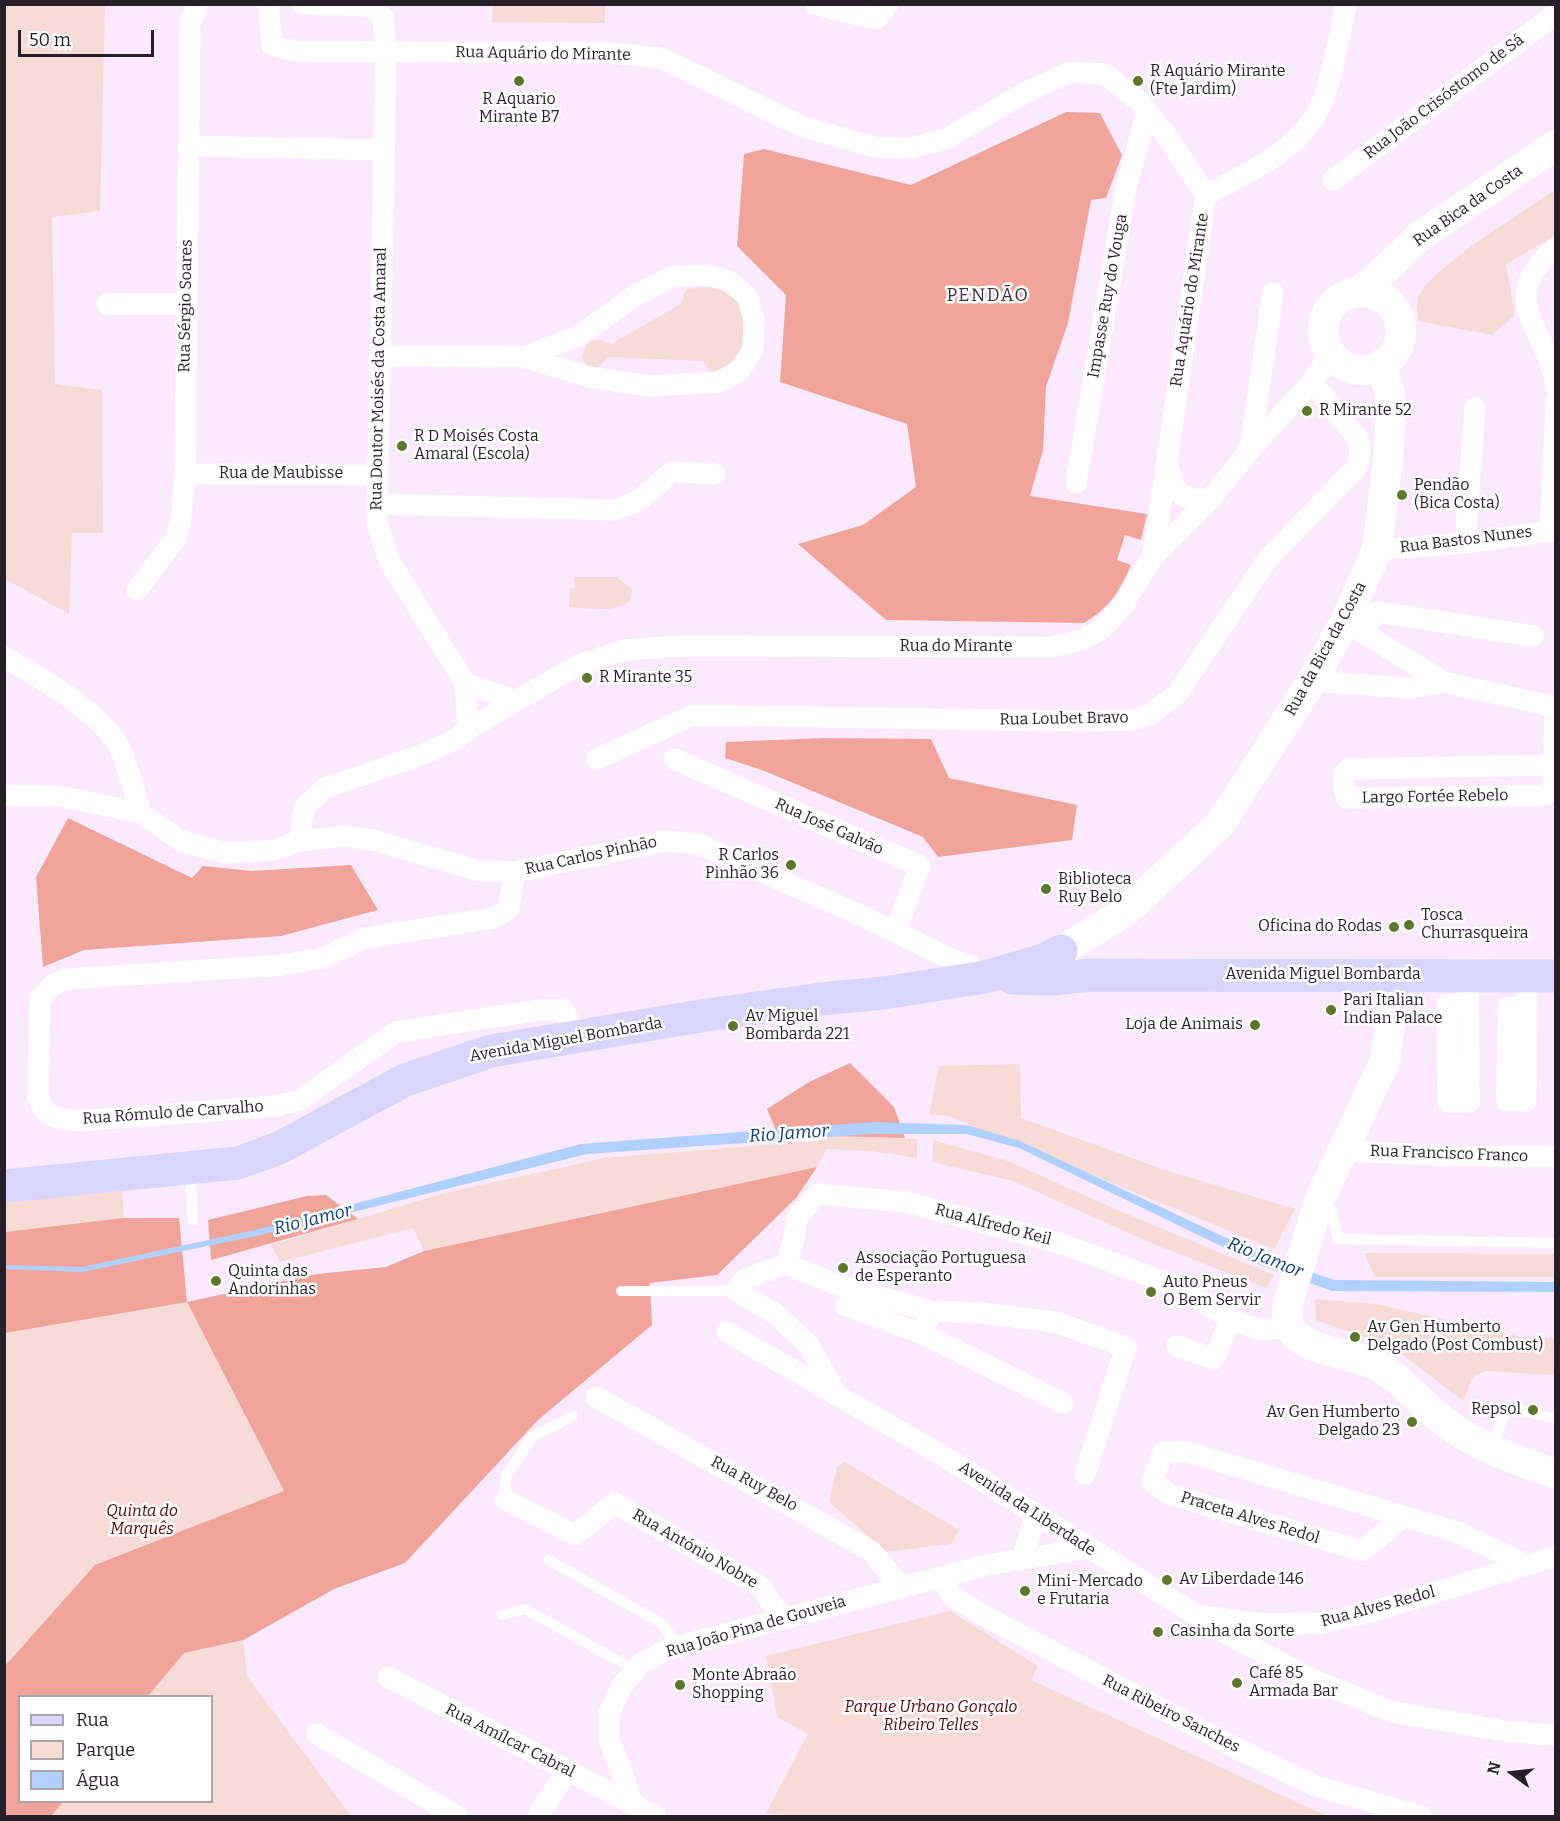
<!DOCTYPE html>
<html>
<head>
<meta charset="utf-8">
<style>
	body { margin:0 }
	#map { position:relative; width:1560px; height:1821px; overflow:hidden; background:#fbeafd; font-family:Bitter,serif }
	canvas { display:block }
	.frame { position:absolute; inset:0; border:6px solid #271f28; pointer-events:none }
	.legend { position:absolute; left:18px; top:1695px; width:195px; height:108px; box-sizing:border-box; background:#fff; border:2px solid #a9a5a9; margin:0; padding:8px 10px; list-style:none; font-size:18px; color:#271f28 }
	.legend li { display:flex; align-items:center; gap:12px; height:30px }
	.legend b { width:30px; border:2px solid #a9a5a9 }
	.north { position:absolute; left:1482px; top:1743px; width:60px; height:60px; -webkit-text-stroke:4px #fff; paint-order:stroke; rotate:285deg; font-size:16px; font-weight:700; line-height:24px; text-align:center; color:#271f28 }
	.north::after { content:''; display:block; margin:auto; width:21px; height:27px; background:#271f28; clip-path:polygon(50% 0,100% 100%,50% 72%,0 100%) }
	.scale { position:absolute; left:18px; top:30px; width:136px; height:27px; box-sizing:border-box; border:3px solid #271f28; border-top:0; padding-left:8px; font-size:18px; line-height:21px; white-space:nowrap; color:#271f28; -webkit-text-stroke:4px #fff; paint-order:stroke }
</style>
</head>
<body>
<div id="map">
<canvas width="1560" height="1821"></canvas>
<div class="frame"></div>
<ul class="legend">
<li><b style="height:8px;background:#dad5fd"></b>Rua</li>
<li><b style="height:16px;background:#f7dbd7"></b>Parque</li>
<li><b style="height:16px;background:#b0d1ff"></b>Água</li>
</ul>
<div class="north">N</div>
<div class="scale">50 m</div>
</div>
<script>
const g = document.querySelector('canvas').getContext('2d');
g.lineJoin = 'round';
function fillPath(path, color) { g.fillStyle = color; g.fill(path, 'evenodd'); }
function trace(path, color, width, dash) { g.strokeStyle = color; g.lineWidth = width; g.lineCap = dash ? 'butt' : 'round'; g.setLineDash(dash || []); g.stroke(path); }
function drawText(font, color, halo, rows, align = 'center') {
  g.font = font + ' Bitter,serif'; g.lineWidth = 5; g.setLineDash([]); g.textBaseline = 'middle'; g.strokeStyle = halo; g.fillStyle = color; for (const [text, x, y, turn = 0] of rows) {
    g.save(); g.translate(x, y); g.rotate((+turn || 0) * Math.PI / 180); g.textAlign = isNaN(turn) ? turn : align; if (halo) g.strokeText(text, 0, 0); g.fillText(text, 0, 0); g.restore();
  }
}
fillPath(new Path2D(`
	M5,4L105,5L100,211L52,217L55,384L102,390L103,533H72L69,614L5,579Z
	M493,5H605V23L492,22Z
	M1555,190V236L1506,264L1515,315L1492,335L1418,321C1418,314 1416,304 1418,298C1427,270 1528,209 1555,190Z
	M720,286L745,303C744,341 751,359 711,373L703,361L608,357L597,368H589L581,358L589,341L600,340L611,344L681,304L686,289Z
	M574,577H617L632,589C633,617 588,608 569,607L570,588H574Z
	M1020,1064L1021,1118L1168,1171L1295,1209L1274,1249L948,1116L929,1114L939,1066Z
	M828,1136L917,1139V1158L871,1151L826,1149L817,1167L424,1251L413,1228L280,1262L271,1245L445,1193L605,1158L827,1140Z
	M933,1140L1008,1161L1115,1209L1274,1275L1266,1288L1151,1243L1013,1181L932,1162Z
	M122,1191L124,1218H179L187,1302L334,1589L243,1641L247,1676L351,1816H5V1199ZM20,1696H212V1802H20Z
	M1364,1253L1555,1254V1277H1375Z
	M1315,1299L1377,1304L1534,1340L1555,1337V1375L1486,1371L1473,1377L1463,1401L1394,1348L1316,1320Z
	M845,1462L959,1530L951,1544L886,1552L829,1502L837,1467Z
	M950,1611L1038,1666L1031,1680L1327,1816H789L766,1813L808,1734L777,1717L766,1656Z`), '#f7dbd7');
fillPath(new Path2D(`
	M1066,112L1100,113L1122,155L1106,198L1091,200L1068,323L1046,387L1043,450L1030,496L1147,514L1141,540L1125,535L1117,560L1131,565C1118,594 1110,607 1084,623L886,620L798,544L863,525L916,487L907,424L780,382L786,295L737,246L744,154L764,149L911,185Z
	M825,738L931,739L949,778L1077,805L1072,840L938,857L923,837L762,770L725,758L726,742Z
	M68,818L192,878L203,866L252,871L351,865L378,910L281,936L84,950L43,967L36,877Z
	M850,1063L894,1107L905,1138L828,1136L779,1138L767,1109L809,1082Z
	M817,1167L796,1198L717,1275L650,1283L652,1325L538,1420L405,1563L334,1589L243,1640L184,1653L148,1696H20V1802H63L51,1816H5V1666L95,1565L284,1491L187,1302L5,1333V1232L124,1218H179L187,1302L317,1274L386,1267L424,1251Z
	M326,1195L358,1219L211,1260L208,1220L307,1196Z`), '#f0a49a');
fillPath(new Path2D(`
	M874,1122L967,1125L1020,1141L1265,1256L1334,1280L1555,1282L1556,1292L1332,1291L1260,1265L1019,1148L967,1134H871L587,1154L256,1236L82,1272L5,1269L4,1265L82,1267L255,1230L581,1144Z`), '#b0d1ff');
trace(new Path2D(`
	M190,1172L193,1220
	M1322,1202L1332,1211L1338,1239L1556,1243
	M621,1291H736
	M1491,1448L1508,1407L1556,1419
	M506,1500L505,1478L532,1437L573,1416
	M549,1560L661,1623L678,1647
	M502,1615L525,1609L635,1670`), '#fff', 10);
trace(new Path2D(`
	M268,4L272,45L293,51L610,53L661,58L803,127L875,147L911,148L946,139L1026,92L1071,72L1105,74L1140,102L1171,142L1206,195L1153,556
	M302,4L371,6L383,18L386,52L377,524L390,562L465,683L468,729
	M815,4L876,19L888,4
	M188,146L383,150
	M1333,180L1556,14
	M1206,195C1248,173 1303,149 1322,102C1334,72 1339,37 1346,4
	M1556,248C1493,300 1548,328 1556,386
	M107,304H185
	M379,356L523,357L590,377L649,386L718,382L738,372L753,350L754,320L747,296L730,282L708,275L674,276L636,295L579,336L523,357
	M1250,450L1273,293
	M1168,465C1172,493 1184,503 1211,498
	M185,474L377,475
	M1076,483L1126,188L1147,111
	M377,504L615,510L638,501L672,472L715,474
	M1550,530L1556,402
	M1465,543L1475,408
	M1377,550L1465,543L1556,530
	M137,590L176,538L181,518L185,474L190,21L196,10
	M1345,622L1444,682L1556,707
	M1362,631L1377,612L1533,636
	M4,657C38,676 102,713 119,747C129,767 134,792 141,813
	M1312,681L1409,688L1444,682
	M465,683L516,701
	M597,759L693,715L1062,721L1132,720L1151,714L1177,694L1267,560L1357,467L1360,455L1359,440L1312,382
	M674,759L920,866L895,932
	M1553,765L1349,769L1344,774V790L1347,798H1359L1545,795L1553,789L1555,707
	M4,795L60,796L141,813L181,841L225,853L275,850L299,841L346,836L373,840L479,871L515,872L666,841L698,844L860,915L953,960L970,965
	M299,841L304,808L325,788L424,754L455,740L468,729L578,665L624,650L680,646L1051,647L1081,640L1102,629L1124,604L1153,556L1211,498L1250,450L1312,382L1331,354
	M515,872L508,909L494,918L365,938L323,958L283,965L67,979L53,985L40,998L38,1097L46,1112L57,1118L79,1121L275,1106L300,1100L396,1032L540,1010H563L578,1035
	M1468,975L1469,1102H1448L1447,1004H1468
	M1527,1007H1508L1507,1101H1526L1527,975
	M1343,1151L1456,1156L1556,1157
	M786,1264L793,1243L797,1218L817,1194L906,1202L1059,1243L1174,1285L1231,1319L1260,1330L1290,1328
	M786,1264L835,1284L930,1311L981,1313L1055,1322L1126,1347L1085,1474
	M786,1264L745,1279L736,1291L774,1313L808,1344L836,1394
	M846,1306L923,1334
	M930,1311L923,1334L1063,1403
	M727,1332L950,1460L1218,1629L1311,1679L1393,1712L1510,1732L1556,1735
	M1177,1346L1214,1359L1231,1319
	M596,1397L871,1551L901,1587
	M506,1500L575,1535L615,1503L761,1587L781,1618
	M1404,1516L1362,1551L1169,1494L1152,1481L1163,1453L1184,1451L1457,1532L1527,1565
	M1022,1559L1036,1515
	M942,1577L952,1596L983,1615L1240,1750L1316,1786L1421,1816
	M1203,1616L1263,1624L1320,1623L1367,1613L1556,1556
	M388,1677L655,1816
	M317,1734L457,1816
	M633,1804L609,1739V1714L621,1687L640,1664L669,1649L987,1565L1089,1548
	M538,1816L567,1771`), '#fff', 21);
trace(new Path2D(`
	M1323 331a39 39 0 1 1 78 0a39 39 0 1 1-78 0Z
	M1355,293L1372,282L1420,236L1556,145
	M1061,951L1125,912L1220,824L1312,681L1345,622L1377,550L1388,459L1391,408L1389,390L1381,365
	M1391,975L1390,1024L1385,1061L1320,1199L1288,1303C1286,1315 1286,1328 1297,1336C1317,1353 1350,1353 1374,1364C1400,1377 1418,1401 1441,1419C1475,1446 1515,1460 1556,1474`), '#fff', 30);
trace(new Path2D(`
	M1012,978L1052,979L1090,975L1556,976
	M4,1186L238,1163L279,1148L405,1080L491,1051L707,1015L821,999L883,993L985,977L1043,960L1061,951`), '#dad5fd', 33);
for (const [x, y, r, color] of [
	[519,81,6,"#5e782b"],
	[1138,81,6,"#5e782b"],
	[1307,411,6,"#5e782b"],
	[402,446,6,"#5e782b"],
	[1402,495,6,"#5e782b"],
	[587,678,6,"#5e782b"],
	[791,865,6,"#5e782b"],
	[1046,889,6,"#5e782b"],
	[1409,925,6,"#5e782b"],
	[1394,927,6,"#5e782b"],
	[1331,1010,6,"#5e782b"],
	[1255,1025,6,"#5e782b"],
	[733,1026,6,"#5e782b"],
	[843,1268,6,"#5e782b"],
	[216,1281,6,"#5e782b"],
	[1151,1292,6,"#5e782b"],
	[1355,1337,6,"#5e782b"],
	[1533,1410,6,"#5e782b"],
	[1412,1422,6,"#5e782b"],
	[1167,1580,6,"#5e782b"],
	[1025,1591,6,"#5e782b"],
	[1158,1632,6,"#5e782b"],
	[1237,1683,6,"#5e782b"],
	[680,1685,6,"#5e782b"]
]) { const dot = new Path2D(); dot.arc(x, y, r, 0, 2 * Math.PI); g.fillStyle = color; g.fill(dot); trace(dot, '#fff', 2); }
drawText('16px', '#271f28', '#fff', [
	["Rua Aquário do Mirante",543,54,1],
	["Rua João Crisóstomo de Sá",1444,97,-37],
	["Rua Bica da Costa",1468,206,-35],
	["Impasse Ruy do Vouga",1108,296,-80],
	["Rua Aquário do Mirante",1190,300,-81],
	["Rua Sérgio Soares",186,306,-89],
	["Rua Doutor Moisés da Costa Amaral",379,379,-89],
	["Rua de Maubisse",281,474],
	["Rua Bastos Nunes",1466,540,-7],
	["Rua do Mirante",956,647],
	["Rua da Bica da Costa",1326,649,-61],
	["Rua Loubet Bravo",1064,719,-1],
	["Largo Fortée Rebelo",1435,797,-1],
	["Rua José Galvão",829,827,24],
	["Rua Carlos Pinhão",591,856,-12],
	["Avenida Miguel Bombarda",1323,975],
	["Avenida Miguel Bombarda",566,1040,-10],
	["Rua Rómulo de Carvalho",173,1113,-4],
	["Rua Francisco Franco",1449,1154,2],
	["Rua Alfredo Keil",993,1225,15],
	["Rua Ruy Belo",754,1484,29],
	["Avenida da Liberdade",1027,1509,33],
	["Praceta Alves Redol",1250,1518,17],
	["Rua António Nobre",695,1549,30],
	["Rua Alves Redol",1378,1607,-15],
	["Rua João Pina de Gouveia",756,1627,-16],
	["Rua Ribeiro Sanches",1171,1714,27],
	["Rua Amílcar Cabral",510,1741,27]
]);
drawText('16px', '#271f28', '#fff', [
	["R Aquário Mirante",1150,72],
	["(Fte Jardim)",1150,90],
	["R Aquario",519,100,"center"],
	["Mirante B7",519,118,"center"],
	["R Mirante 52",1319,411],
	["R D Moisés Costa",414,437],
	["Amaral (Escola)",414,455],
	["Pendão",1414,486],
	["(Bica Costa)",1414,504],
	["R Mirante 35",599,678],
	["R Carlos",779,856,"right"],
	["Pinhão 36",779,874,"right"],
	["Biblioteca",1058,880],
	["Ruy Belo",1058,898],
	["Tosca",1421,916],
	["Churrasqueira",1421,934],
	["Oficina do Rodas",1382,927,"right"],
	["Pari Italian",1343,1001],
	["Indian Palace",1343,1019],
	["Av Miguel",745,1017],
	["Bombarda 221",745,1035],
	["Loja de Animais",1243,1025,"right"],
	["Associação Portuguesa",855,1259],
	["de Esperanto",855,1277],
	["Quinta das",228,1272],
	["Andorinhas",228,1290],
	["Auto Pneus",1163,1283],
	["O Bem Servir",1163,1301],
	["Av Gen Humberto",1367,1328],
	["Delgado (Post Combust)",1367,1346],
	["Repsol",1521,1410,"right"],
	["Av Gen Humberto",1400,1413,"right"],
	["Delgado 23",1400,1431,"right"],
	["Av Liberdade 146",1179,1580],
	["Mini-Mercado",1037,1582],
	["e Frutaria",1037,1600],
	["Casinha da Sorte",1170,1632],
	["Café 85",1249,1674],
	["Armada Bar",1249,1692],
	["Monte Abraão",692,1676],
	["Shopping",692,1694]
], 'left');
drawText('italic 16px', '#5d0104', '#fff', [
	["Quinta do",142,1512],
	["Marquês",142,1530],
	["Parque Urbano Gonçalo",931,1708],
	["Ribeiro Telles",931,1726]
]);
g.letterSpacing = '1.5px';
drawText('18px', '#3f2f41', '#fff', [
	["PENDÃO",988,296]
]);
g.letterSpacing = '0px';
drawText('italic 18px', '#0a3f80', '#fff', [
	["Rio Jamor",789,1134,-4],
	["Rio Jamor",313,1220,-14],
	["Rio Jamor",1265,1258,22]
]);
</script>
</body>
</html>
